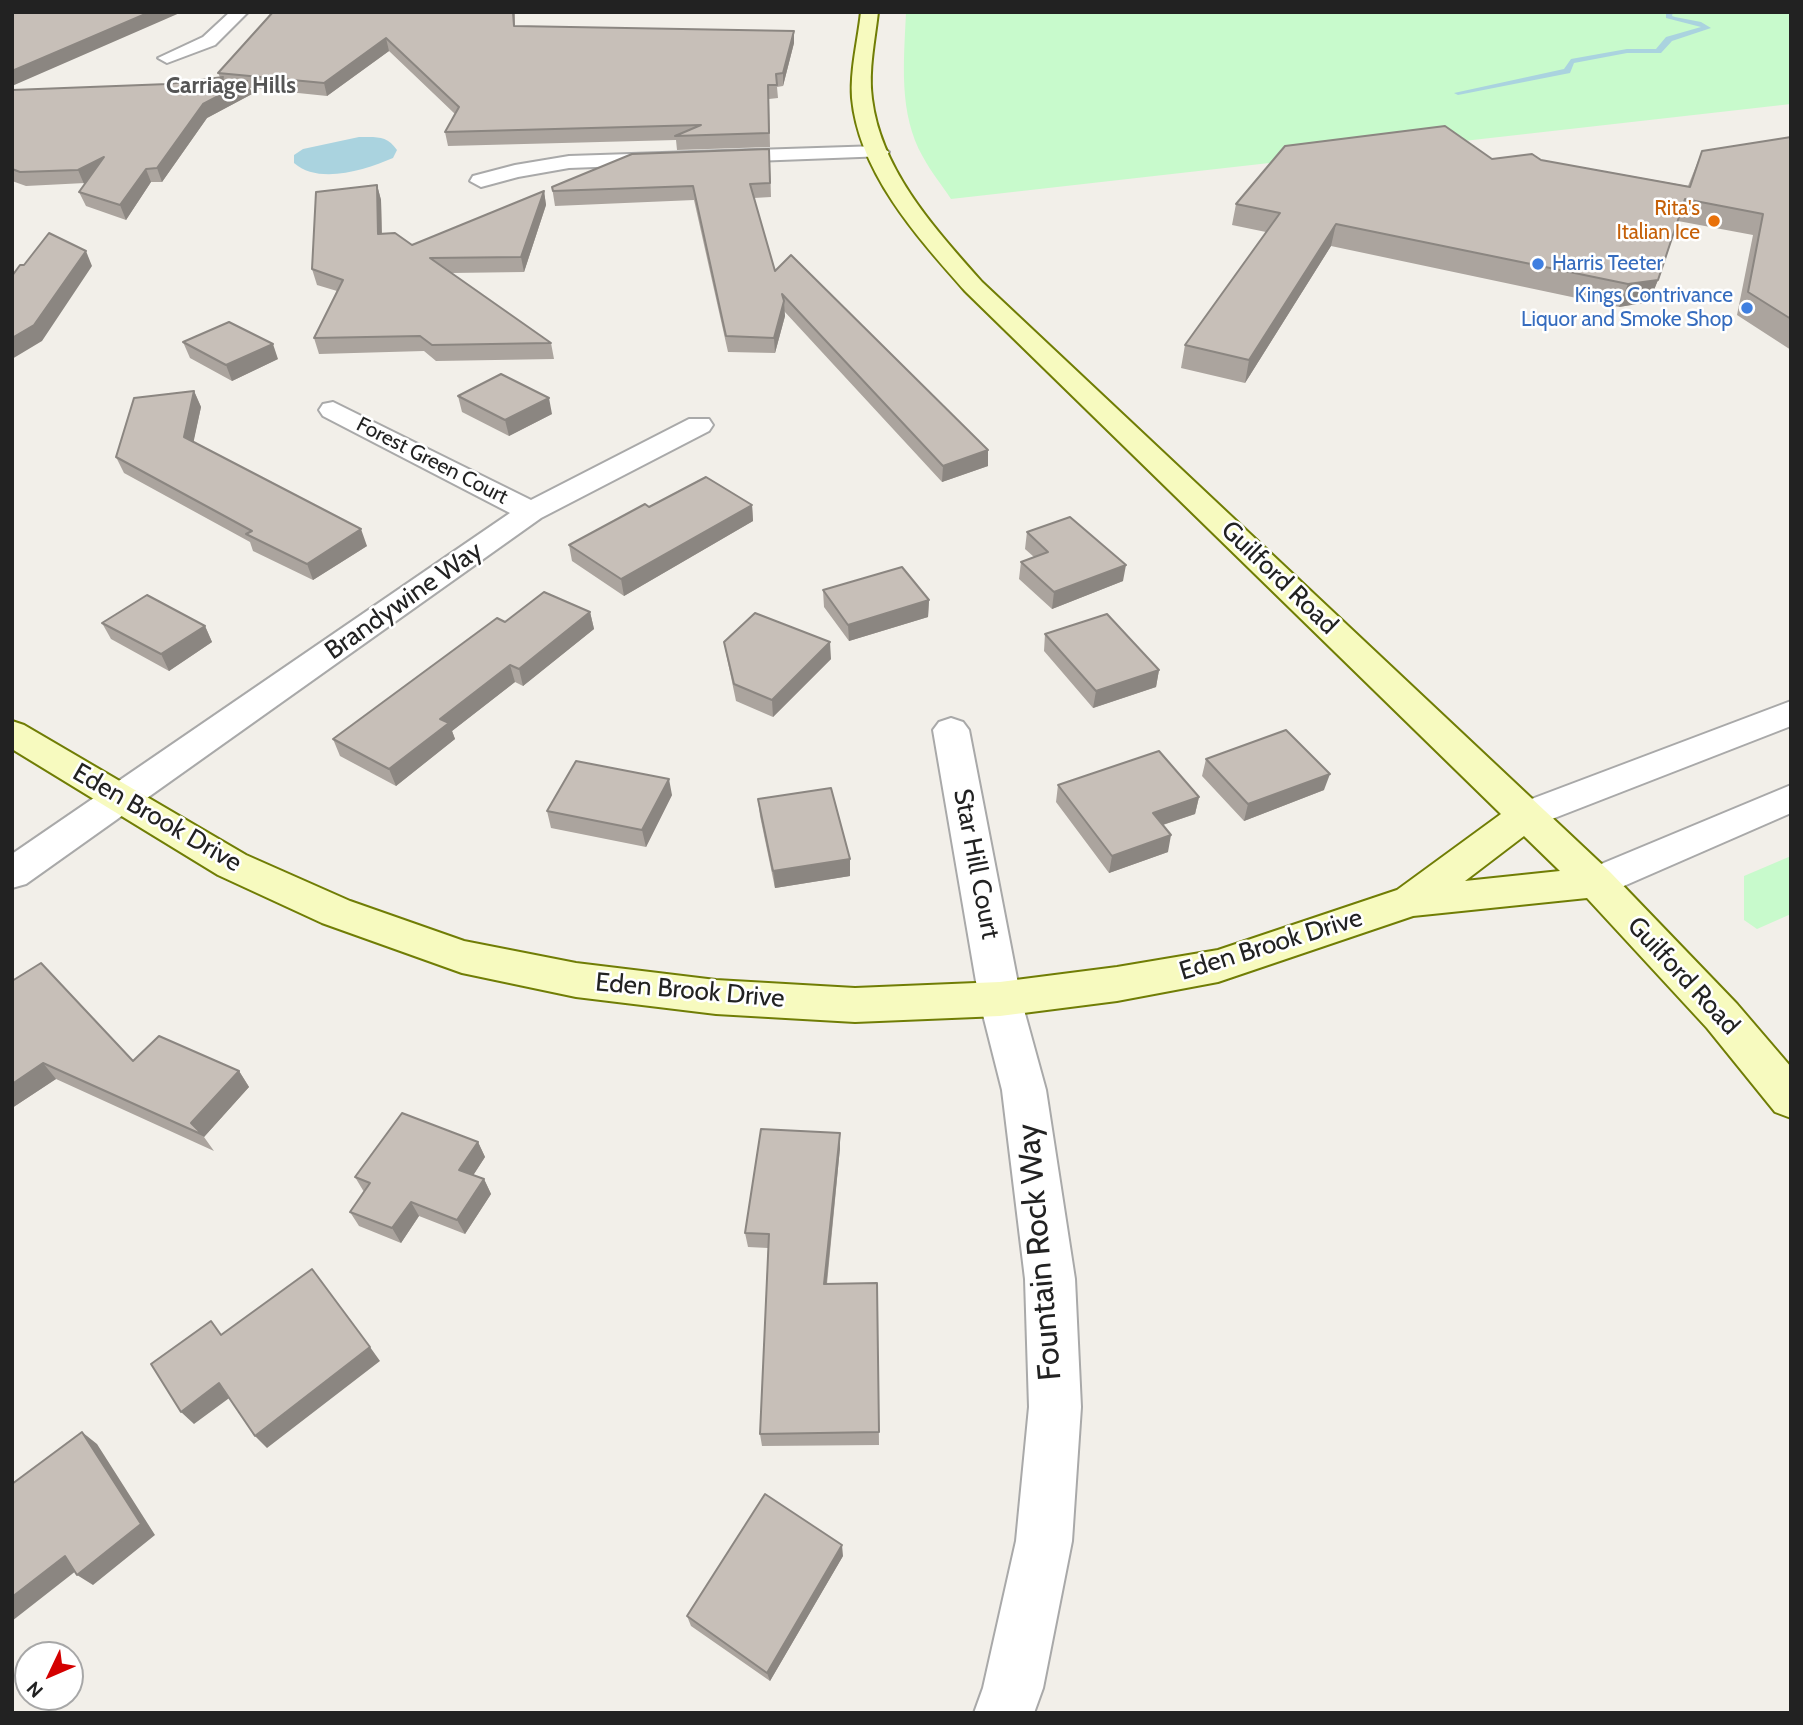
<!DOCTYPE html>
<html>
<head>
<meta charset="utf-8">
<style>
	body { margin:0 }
	#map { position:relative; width:1803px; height:1725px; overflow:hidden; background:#f2efe9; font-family:Cabin,sans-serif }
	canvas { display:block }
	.frame { position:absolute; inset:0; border:14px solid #222; pointer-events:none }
	.north { position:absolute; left:14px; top:1641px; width:70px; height:70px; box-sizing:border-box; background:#fff; border:2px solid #a7a7a7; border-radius:50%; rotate:226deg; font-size:19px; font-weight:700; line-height:28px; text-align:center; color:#222 }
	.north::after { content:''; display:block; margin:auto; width:24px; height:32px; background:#d40000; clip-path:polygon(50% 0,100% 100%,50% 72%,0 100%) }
</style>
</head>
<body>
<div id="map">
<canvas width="1803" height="1725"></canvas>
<div class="frame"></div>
<div class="north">N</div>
</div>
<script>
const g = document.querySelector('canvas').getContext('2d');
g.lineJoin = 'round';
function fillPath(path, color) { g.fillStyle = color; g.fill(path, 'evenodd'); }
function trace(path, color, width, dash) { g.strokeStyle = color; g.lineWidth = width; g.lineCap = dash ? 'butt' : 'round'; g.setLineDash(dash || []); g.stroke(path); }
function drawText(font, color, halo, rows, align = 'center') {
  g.font = font + ' Cabin,sans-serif'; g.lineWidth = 5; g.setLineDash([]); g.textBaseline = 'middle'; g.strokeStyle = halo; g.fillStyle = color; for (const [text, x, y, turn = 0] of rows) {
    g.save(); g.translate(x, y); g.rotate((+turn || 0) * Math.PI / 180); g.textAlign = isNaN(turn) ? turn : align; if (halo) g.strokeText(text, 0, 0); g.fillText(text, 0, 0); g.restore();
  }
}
fillPath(new Path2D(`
	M906,12H1791V104L951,199C942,185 931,172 923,157C898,113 904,61 906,12Z
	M1791,856V914L1757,929L1744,920V876Z`), '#c8facc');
fillPath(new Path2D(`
	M359,137C376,137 387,135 397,150L393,158C365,170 319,185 294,163V155L303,149Z`), '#aad3df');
fillPath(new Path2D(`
	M1666,12H1673L1672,16L1675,17L1701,22L1711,28L1672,41L1661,53H1627L1574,63L1570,73L1458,95L1454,93L1564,69L1571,59L1627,49H1656L1666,37L1701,27L1666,18Z`), '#aad3df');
const street = new Path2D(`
	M230,12H248L215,45L167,63L158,58L203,37Z
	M879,146L889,152L886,156L569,168L518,177L481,187L470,181L473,176L515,165L569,156Z
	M333,402L531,500L689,419H709L713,425L709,431L541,518L26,884L12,888V854L510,513L323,416L319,410L323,404Z
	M1791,701V726L1539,824L1526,828L1513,824L1507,815L1513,806Z
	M951,718L963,722L969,730L1021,999L1046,1090L1075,1279L1081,1407L1072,1541L1043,1688L1034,1713H974L983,1688L1016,1541L1029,1407L1025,1279L1002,1090L979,999L933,730L939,722Z
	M1791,785V813L1610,892L1596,897L1582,892L1577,882L1582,872Z`);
const secondary = new Path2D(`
	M861,12H878C875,40 868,70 872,99C881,171 936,230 982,282L1610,872L1737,1004L1791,1067V1118L1775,1112L1707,1028L1587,898L1413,916L1218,982L1117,1001L1000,1016L855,1022L716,1014L576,997L462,973L322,923L218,875L12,749V721L24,725L246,855L350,901L464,941L576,963L716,980L855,988L1000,982L1117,967L1218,950L1397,890L1501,814L966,292C918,238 859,173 852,98C850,70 858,40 861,12ZM1524,836L1560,871L1465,881Z`);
trace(street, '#a9a9a9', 4);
trace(secondary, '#707d05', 4);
fillPath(street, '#fff');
fillPath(secondary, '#f7fabf');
fillPath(new Path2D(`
	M273,12H515V26L794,31V43L783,86L777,87L778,98L769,99L770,147L677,150L676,140L448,146L445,132L455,114L389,51L327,96L250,88L252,94L207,118L162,182H151L126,220L86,206L79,192L85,183L26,186L12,181V90L168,84L220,77L218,73Z
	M1791,137V350L1737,315L1753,235L1678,221L1658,280L1649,302L1619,307L1331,246L1245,383L1181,368L1185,345L1266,232L1232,225L1236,204L1492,159L1541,160L1688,186L1702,151Z
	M770,163L771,197L754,198L775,271L988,450V466L942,482L784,311L785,316L775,353L728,352L694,200L555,206L552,187Z
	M377,185L381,200L382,234L412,245L544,191L546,205L524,272L451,273L551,343L554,359L436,361L424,351L319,354L314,338L337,291L317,285L312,269Z
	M183,342L278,359L232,381L190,358Z
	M194,391L201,407L193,442L367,546L313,580L253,551L250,542L124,473L116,457Z
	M458,396L552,414L509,436L462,412Z
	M752,505L753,521L624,596L572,561L569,545L649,507Z
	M1027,532L1123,581L1052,609L1019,579L1021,562L1034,557L1025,549Z
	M823,590L929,600L928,617L849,641L824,607Z
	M590,612L594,629L523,686L515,682L452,731L455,739L396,786L340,756L333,739L505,622Z
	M102,623L205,626L212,642L169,671L111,639Z
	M1045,634L1159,670L1156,687L1093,708L1044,651Z
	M724,642L831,659L773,717L736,701L727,658Z
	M1206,759L1324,790L1244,821L1202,776Z
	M1058,785L1199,797L1195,814L1163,825L1168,852L1109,873L1056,802Z
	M672,795L646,847L551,828L547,811Z
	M758,799L850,876L775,888L760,816Z
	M12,981L133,1061L239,1071L249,1087L204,1137L214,1151L56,1079L12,1108Z
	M840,1133V1148L827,1284L877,1283L879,1445L762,1446L760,1434L768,1248L748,1247L745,1233Z
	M478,1142L485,1157L473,1175L484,1179L491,1194L465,1234L419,1216L401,1243L359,1226L350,1212L364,1192L355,1177Z
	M843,1556L770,1681L691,1626L687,1616Z`), '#aba49e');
fillPath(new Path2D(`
	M150,12H182L12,86V71Z
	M794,31V43L783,86V73Z
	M386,38L389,51L327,96L324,83Z
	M223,77L227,89L247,81L252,94L207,118L162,182L157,168Z
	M104,157L109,170L84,184L78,170Z
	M146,169L151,182L126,220L120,205Z
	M377,185L381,200L382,248L378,234Z
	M544,191L546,205L524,272L521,257Z
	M1336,224L1331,246L1245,383L1249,360Z
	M86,251L92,266L42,341L12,359V338Z
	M1658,280L1649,302L1619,307L1628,284Z
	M784,301L785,316L775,353L774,338Z
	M273,344L278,359L232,381L226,365Z
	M194,391L201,407L191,454L184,437Z
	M549,398L552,414L509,436L505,420Z
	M988,450V466L942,482L943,466Z
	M752,505L753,521L624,596L621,579Z
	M361,529L367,546L313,580L307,564Z
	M1126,565L1123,581L1052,609L1054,592Z
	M929,600L928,617L849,641L848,625Z
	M590,612L594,629L523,686L519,669Z
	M205,626L212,642L169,671L161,654Z
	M830,642L831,659L773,717L772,700Z
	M510,665L515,682L452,731L455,739L396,786L389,769L440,719Z
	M1159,670L1156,687L1093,708L1096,691Z
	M1330,774L1324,790L1244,821L1248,804Z
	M669,779L672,795L646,847L642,830Z
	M1199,797L1195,814L1150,829L1153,813Z
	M1171,835L1168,852L1109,873L1112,856Z
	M850,859V876L775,888L773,871Z
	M43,1063L56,1079L12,1108V1084Z
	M239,1071L249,1087L204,1137L191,1123Z
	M840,1133V1148L825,1298L824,1284Z
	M478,1142L485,1157L467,1185L459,1170Z
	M484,1179L491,1194L465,1234L457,1220Z
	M411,1202L419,1216L401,1243L392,1228Z
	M370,1347L380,1361L267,1448L255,1436Z
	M219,1383L232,1396L194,1424L181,1412Z
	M82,1432L97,1444L155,1535L93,1585L77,1575Z
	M842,1545L843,1556L770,1681L767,1673Z
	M65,1556L81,1567L12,1621V1597Z`), '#8b8681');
const building = new Path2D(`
	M12,12H150L12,71Z
	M273,12H513L514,26L794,31L783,73L776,74L777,85H768L769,133L675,136L701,125L445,132L459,107L386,38L324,83L218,73Z
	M223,77L219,82L247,81L203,104L157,168L146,169L120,205L79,192L104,157L78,170L20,172L12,169V90L168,84Z
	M1445,126L1492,159L1532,154L1541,160L1690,187L1702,151L1791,137V319L1748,292L1763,214L1685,199L1658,280L1628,284L1336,224L1249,360L1185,345L1280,213L1236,204L1285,146Z
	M769,149L770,183L750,184L775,271L791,255L988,450L943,466L782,294L784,301L774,338L726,336L693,186L553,191L552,187L632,154Z
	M377,185L378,234L395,233L412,245L544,191L521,257L430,258L551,343L432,345L420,336L314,338L343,280L312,269L316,192Z
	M49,233L86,251L34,325L12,338V276L20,265H24Z
	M229,322L273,344L226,365L183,342Z
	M501,374L549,398L505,420L458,396Z
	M194,391L184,437L361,529L307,564L246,534L252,531L116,457L134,398Z
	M706,477L752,505L621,579L569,545L645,504L649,507Z
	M1070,517L1126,565L1054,592L1021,562L1048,552L1027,532Z
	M902,567L929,600L848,625L823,590Z
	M544,592L590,612L519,669L510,665L440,719L449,723L389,769L333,739L497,618L505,622Z
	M147,595L205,626L161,654L102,623Z
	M755,613L830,642L772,700L734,684L724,642Z
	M1107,614L1159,670L1096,691L1045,634Z
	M1286,730L1330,774L1248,804L1206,759Z
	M1159,751L1199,797L1153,813L1171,835L1112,856L1058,785Z
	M576,761L669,779L642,830L547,811Z
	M831,788L850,859L773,871L758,799Z
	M41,963L133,1061L159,1036L239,1071L191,1123L203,1135L43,1063L12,1084V981Z
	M402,1113L478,1142L459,1170L484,1179L457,1220L411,1202L392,1228L350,1212L370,1183L355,1177Z
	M761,1129L840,1133L824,1284L877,1283L879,1432L760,1434L769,1234L745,1233Z
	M312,1269L370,1347L255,1436L219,1383L181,1412L151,1364L211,1321L221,1335Z
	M82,1432L141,1524L77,1575L65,1556L12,1597V1484Z
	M765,1494L842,1545L767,1673L687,1616Z`);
fillPath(building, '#c7bfb8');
trace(building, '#8b8681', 2);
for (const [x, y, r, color] of [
	[1714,221,7,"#e8710a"],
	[1538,264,7,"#3f7fe0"],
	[1747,308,7,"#3f7fe0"]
]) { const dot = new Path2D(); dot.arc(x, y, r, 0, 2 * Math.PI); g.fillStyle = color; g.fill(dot); trace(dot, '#fff', 2.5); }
drawText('21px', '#c56008', '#fff', [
	["Rita's",1700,209],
	["Italian Ice",1700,233]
], 'right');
drawText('21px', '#366cbe', '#fff', [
	["Harris Teeter",1552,264],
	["Kings Contrivance",1733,296,"right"],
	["Liquor and Smoke Shop",1733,320,"right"]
], 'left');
drawText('21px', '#222', '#fff', [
	["Forest Green Court",432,461,27]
]);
drawText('bold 23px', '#555', '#fff', [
	["Carriage Hills",231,86]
]);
drawText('26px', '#222', '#fff', [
	["Guilford Road",1279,578,44],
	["Brandywine Way",404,601,-35],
	["Eden Brook Drive",157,818,30],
	["Star Hill Court",976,864,79],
	["Eden Brook Drive",1271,945,-17],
	["Guilford Road",1683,976,47],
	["Eden Brook Drive",690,991,5]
]);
drawText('32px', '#222', '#fff', [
	["Fountain Rock Way",1040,1252,-95]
]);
</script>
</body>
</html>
